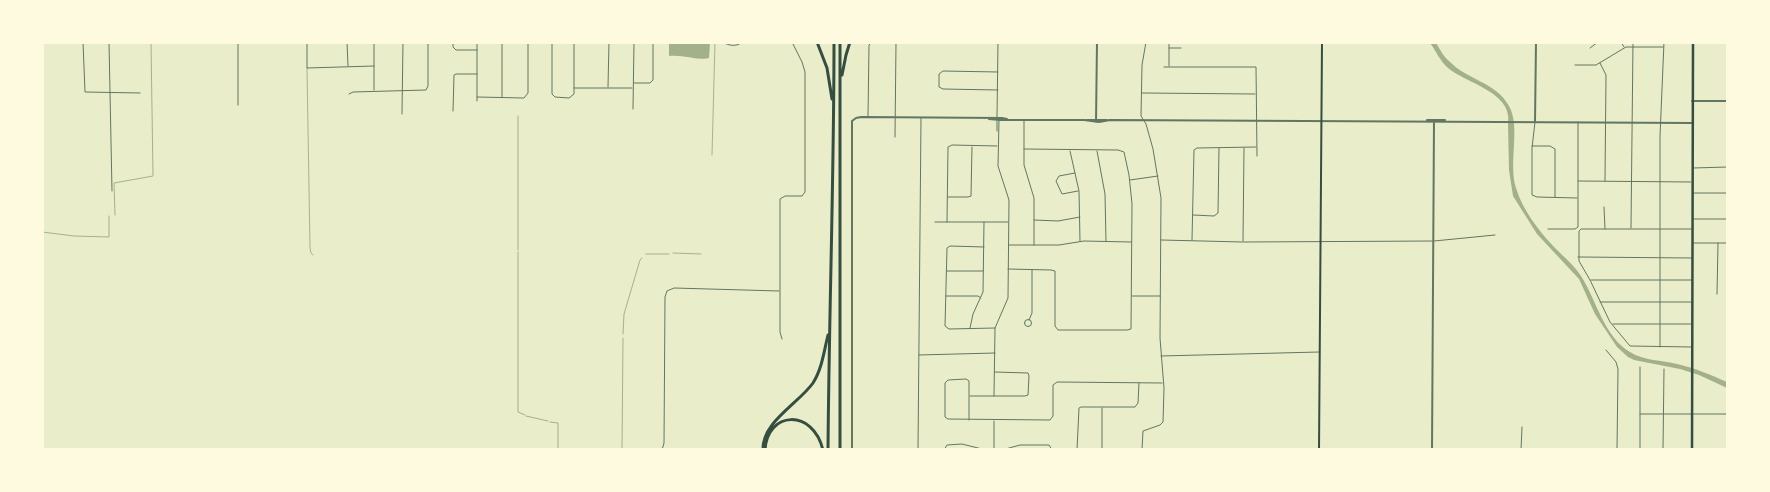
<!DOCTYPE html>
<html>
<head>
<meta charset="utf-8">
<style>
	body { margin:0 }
	#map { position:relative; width:1770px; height:492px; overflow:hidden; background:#e9edc9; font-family:"Archivo Narrow",sans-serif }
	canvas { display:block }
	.frame { position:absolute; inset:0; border:44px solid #fefae0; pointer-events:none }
</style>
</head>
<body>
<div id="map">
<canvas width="1770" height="492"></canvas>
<div class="frame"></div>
</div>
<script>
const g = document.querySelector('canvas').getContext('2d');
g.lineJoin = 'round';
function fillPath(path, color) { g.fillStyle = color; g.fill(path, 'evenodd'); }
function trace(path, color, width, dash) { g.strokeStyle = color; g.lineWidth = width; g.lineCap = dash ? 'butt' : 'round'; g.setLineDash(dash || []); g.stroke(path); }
fillPath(new Path2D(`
	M669,43H710L709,58C701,61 681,54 669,56Z
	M1430,43H1436C1440,49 1443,56 1449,61C1467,80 1496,82 1509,106C1521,127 1508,163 1516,188C1523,211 1539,231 1555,248C1564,257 1574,265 1581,276C1596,299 1604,337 1630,352C1644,361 1662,360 1677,364C1695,368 1711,375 1727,382V388L1699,375L1680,369L1634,360L1628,357L1617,347L1595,314L1579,279L1537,234L1513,196L1509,170L1508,125C1514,92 1467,84 1448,68C1440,61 1436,51 1430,43Z`), '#a3b18a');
trace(new Path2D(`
	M115,215L114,183L153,176L151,42
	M42,232L74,236L109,237V216
	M518,250V116
	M518,252V412L525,415
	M673,253L701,254
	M646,254H669
	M623,334L624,314L640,260L642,258
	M526,416L548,421
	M550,422L558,423V450
	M622,450L623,338`), '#a3b18a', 1);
trace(new Path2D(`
	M307,68L310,248L311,253L313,255
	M712,155L715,42`), '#617663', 0.5);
trace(new Path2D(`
	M83,42L85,92L140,93
	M109,42L112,191
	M307,42V68L374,66
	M347,42L348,66
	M453,42V47L456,50H477
	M552,42V94L555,97L569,98L574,94V42
	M723,42C728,46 738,47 742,42
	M895,42L998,43
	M1621,42L1624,47
	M1169,48H1181
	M1590,48L1598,42
	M1600,63L1606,75L1605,181
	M1575,65H1596L1626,47H1663
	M1169,66V42
	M1164,67H1256L1257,156
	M634,83H650L653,80V42
	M608,87L609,42
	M574,88H632
	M374,90V42
	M998,90L943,89L939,87V74L943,71L998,72
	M1142,93L1255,94
	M349,94L353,92L426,90L428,86V42
	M477,97L524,98L528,93V42
	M502,97V42
	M477,101V42
	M238,105V42
	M633,109L634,42
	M453,111L454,75L456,74H477
	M402,114L403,42
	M868,117L869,45L872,42
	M997,117L998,43
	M1024,120V165L1034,198V245
	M997,121V131
	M1535,122L1532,148V195L1537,197L1577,198
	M895,137L896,43
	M1532,146H1550L1555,149V197
	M1070,151L1079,191L1080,241
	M1097,151L1105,194L1106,241
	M1693,168L1728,167
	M1075,173L1059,176L1056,181L1062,194L1078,191
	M1130,180L1158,176
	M1578,181L1691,182
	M1693,193H1728
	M948,197H968L971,196L972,147
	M1604,207L1605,229
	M1193,215L1214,216L1218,213L1219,148
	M1693,219H1728
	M1034,220L1058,221L1080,217
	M935,222H1008
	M947,222L948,147L952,145L997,146
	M1631,228L1633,42
	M1548,229H1575L1578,227V122
	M1161,240L1243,242L1434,241L1495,235
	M1192,240L1194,150L1197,148L1256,147
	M1243,241L1244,148
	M1693,243H1728
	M1009,245H1059L1084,241L1131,242
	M984,247L950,246L947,248L945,326L949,329L995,328
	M1578,257L1692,258
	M1008,269L1051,270L1055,271V326L1058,330H1127L1131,329L1132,204L1129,175L1124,152L1118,150L1024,149
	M947,271H983
	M1591,280H1692
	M1717,294L1718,243
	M946,296H978L981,298
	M1132,296H1160
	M1600,302H1691
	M1024.5 323a3.5 3.5 0 1 1 7 0a3.5 3.5 0 1 1-7 0Z
	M1029,320L1032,313V270
	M1613,324H1691
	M970,328L973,314L983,292L984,222
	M782,339L780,332V199L785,196H802L805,192V72L802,62L792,42
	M1660,347V136L1664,42
	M1691,347L1630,346L1610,322L1590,280L1579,261V231L1581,229H1692
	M1606,350L1616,362L1618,369L1617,450
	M919,355L995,353
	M1161,356L1319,352
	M970,396H1025L1028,395L1029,376L1028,373L995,372
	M994,396L995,328L1008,298L1009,200L998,166L999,121
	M1640,414H1728
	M969,420V381L966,379L948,380L945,383V417L948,419L1050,420L1053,416V385L1057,382L1162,383
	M994,421V450
	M1693,449L1715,450
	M662,450L664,443L665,297L667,291L674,288L779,291
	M918,450L921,118
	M944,450L947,445L962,444L986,450
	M1002,450L1020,445H1049L1052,450
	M1077,450L1079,408L1081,407H1135L1138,403L1139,383
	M1102,450V408
	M1142,450L1143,431L1160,425L1163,422L1164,388L1160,338L1161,198L1153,149L1146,124L1141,116L1142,65L1146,42
	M1521,450L1522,427
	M1640,450V367
	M1663,450L1664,369`), '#617663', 1);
trace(new Path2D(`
	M1692,101H1728
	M989,119L1000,120H1084L1099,122L1110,120L1692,123
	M1087,120H1107
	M1427,120H1445
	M1096,122L1097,42
	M1535,122L1536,42
	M852,450V121L856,118L861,117L1002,118L1007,119
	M1432,450L1434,120`), '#617663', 2);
trace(new Path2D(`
	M1319,450L1322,42`), '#344e41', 2);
trace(new Path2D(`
	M1692,450L1693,42`), '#344e41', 2.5);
trace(new Path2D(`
	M817,42L827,68L832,99
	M840,42V450
	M842,75L846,55L850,42
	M763,450C762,422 798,404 813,383C822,369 824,351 828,335
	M765,450C767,411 813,408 823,450
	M828,450C829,314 834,178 834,42`), '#344e41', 3);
</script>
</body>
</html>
